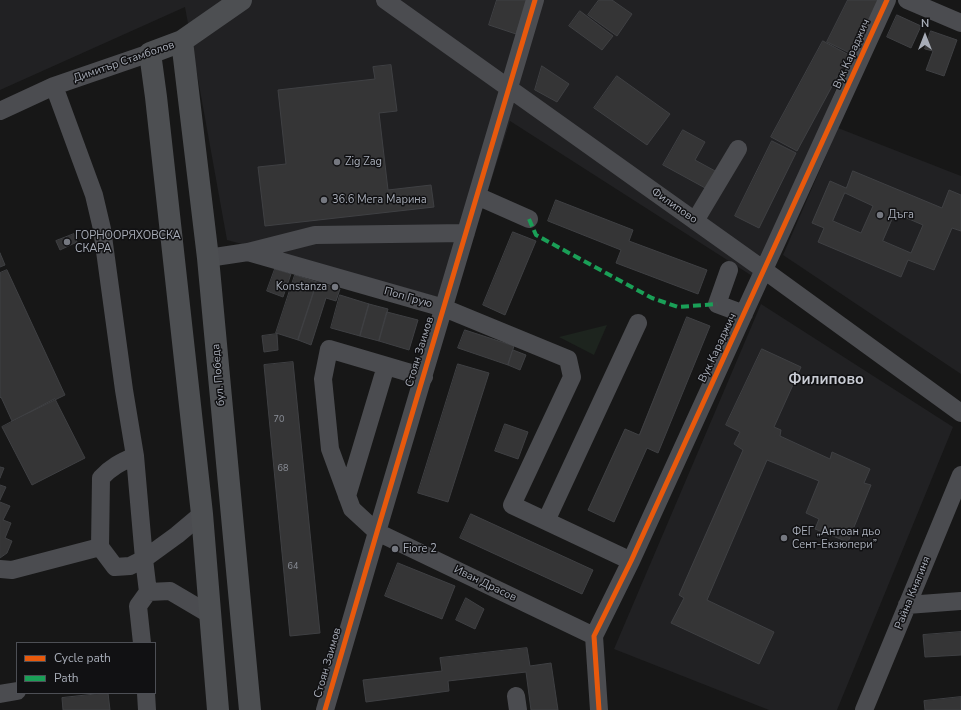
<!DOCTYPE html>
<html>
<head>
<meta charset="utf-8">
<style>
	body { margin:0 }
	#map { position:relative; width:961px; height:710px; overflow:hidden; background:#171717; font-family:"Nunito Sans",sans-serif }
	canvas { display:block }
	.legend { position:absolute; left:16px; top:642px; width:140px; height:52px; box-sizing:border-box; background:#111113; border:1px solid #4d4f55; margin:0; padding:5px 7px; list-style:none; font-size:12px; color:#a8adb8 }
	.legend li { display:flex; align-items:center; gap:8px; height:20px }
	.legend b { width:20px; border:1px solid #4d4f55 }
	.north { position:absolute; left:905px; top:16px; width:40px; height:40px; -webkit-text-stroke:3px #111113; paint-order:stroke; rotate:0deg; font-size:11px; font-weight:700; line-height:16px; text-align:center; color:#a8adb8 }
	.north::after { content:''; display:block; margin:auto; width:14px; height:18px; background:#a8adb8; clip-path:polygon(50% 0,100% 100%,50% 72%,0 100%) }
</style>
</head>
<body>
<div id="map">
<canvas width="961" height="710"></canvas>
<ul class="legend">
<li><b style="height:5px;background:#e8590c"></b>Cycle path</li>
<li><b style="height:5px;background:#1a9f57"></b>Path</li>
</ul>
<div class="north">N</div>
</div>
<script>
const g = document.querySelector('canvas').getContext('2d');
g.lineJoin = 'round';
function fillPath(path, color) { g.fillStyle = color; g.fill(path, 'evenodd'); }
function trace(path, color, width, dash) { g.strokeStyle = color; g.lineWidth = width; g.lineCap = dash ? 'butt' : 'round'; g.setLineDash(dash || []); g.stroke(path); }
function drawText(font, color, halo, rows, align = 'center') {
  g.font = font + ' "Nunito Sans",sans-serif'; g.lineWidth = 3; g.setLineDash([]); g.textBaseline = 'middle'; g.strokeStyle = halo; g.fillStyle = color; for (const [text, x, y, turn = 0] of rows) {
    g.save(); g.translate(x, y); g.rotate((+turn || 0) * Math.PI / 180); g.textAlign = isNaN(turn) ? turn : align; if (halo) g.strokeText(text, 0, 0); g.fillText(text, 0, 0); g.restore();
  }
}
fillPath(new Path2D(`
	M0,0H871L760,281L510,121L453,301L227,240L185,7L0,90Z
	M838,128L961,176V374L783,255Z
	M761,304L953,427L837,710H769L614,649Z`), '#212123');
fillPath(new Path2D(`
	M607,325L594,355L559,337Z`), '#1d241e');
const building = new Path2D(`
	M497,0H527L516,34L489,25Z
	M599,0H612L632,14L617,36L588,15Z
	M848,0H879L852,54L827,42Z
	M580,11L613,36L602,50L569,26Z
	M897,15L921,26L911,48L887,37Z
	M931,31L957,40L944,76L926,70L933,51L925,49Z
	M823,41L849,55L797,151L771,137Z
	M391,65L397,111L379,113L388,190L431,185L434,207L265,226L258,167L286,164L278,90L375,79L373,67Z
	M542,66L569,84L557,102L535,90Z
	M617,76L670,114L647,145L594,108Z
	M683,130L705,142L695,160L717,172L707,189L663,165Z
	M772,141L796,153L759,228L735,216Z
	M853,171L942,208L949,190L961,195V231L952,228L934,270L908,260L901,277L818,242L824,228L812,223L830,181L846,188ZM845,193L873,206L861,233L833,221ZM895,213L923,225L911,253L883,241Z
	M556,200L633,230L629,241L707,270L698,294L616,263L621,250L548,221Z
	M513,232L536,241L505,315L483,305Z
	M74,234L77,242L60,250L56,241Z
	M0,253L5,265L0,267Z
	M275,269L291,274L283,297L267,291Z
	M7,270L65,395L12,421L1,397L0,398V273Z
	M295,275L317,282L298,340L276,333Z
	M317,282L340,289L336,301L326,298L311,345L298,340Z
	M340,295L369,304L360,336L331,328Z
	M369,304L388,309L379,341L360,336Z
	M387,312L418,320L409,350L379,341Z
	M687,317L710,326L658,453L647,448L614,522L588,510L625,429L639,435Z
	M465,330L514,346L508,365L458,348Z
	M277,334L278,350L264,352L262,336Z
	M762,349L801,367L774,427L781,430L780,436L830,459L832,452L870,469L864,483L871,485L848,542L815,529L819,519L806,513L819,481L767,460L707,600L774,632L759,664L671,623L684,598L679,595L743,450L734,444L740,432L726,425Z
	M513,350L526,355L520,370L508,365Z
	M293,362L320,633L290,636L264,365Z
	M458,364L489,373L448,502L418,493Z
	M55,399L85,458L32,485L2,427Z
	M505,424L528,432L518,459L495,451Z
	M0,467L4,468L0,478Z
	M0,485L6,487L0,500Z
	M0,502L10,506L3,520L11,523L5,538L12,541L7,553L0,558Z
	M471,514L593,570L582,594L460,538Z
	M398,563L455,586L442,619L385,596Z
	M466,598L484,609L475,629L456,620Z
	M961,632V655L925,657L923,635Z
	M527,648L530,666L551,663L558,710H531L526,672L448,681L449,691L366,702L363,680L442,671L440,658Z
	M108,693L110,710H63L62,698Z
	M961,697V710H925L924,701Z`);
fillPath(building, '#353536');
trace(building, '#3f4043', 1);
trace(new Path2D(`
	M385,0L764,270L961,413
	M907,0L961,23
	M0,111L54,86L150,53
	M477,196L529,219
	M695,221L738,149
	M248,252L444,308L568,359L572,377L512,505L631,561
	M208,258L248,252L315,235L466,233
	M729,270L717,304L744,314
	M424,377L329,349L323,379L330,449L352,509L377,532L594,636
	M347,496L386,366
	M546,521L638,323
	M100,547L101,478C111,467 121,462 135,456
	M0,569L12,570L100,547L115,567L130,566L144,559L135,456L124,390L102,229L94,195L54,86
	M148,592L144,559L177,535L202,514
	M907,605L961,601
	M142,643L138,606L148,592L170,591L209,614
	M146,693L147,710
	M0,694L17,691
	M516,696L518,710
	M325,710L377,532L535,0
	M599,710L594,636L631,561L887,0
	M864,710L961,475`), '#4b4c50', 18);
trace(new Path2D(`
	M182,41L208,258L250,710
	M218,710L202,514L156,97L150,53L182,41L241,0`), '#4d4f52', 22);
trace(new Path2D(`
	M529,219L536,235L652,298L678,307L717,304`), '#1a9f57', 4, [8, 4]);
trace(new Path2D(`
	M325,710L377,532L535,0
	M599,710L594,636L631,561L887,0`), '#e8590c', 5);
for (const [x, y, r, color] of [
	[337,162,4,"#757880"],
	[324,200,4,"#757880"],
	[880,215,4,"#757880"],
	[67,242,4,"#757880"],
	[335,287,4,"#757880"],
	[784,538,4,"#757880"],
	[395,549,4,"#757880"]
]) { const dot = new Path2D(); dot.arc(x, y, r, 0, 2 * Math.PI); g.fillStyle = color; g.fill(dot); trace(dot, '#111113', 1.5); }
drawText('9px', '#8b8f98', null, [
	["70",279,420],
	["68",283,469],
	["64",293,567]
]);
drawText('11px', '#a8adb8', '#111113', [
	["Вук Караджич",852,54,-66],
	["Димитър Стамболов",124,62,-19],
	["Филипово",674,206,35],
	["Поп Грую",408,298,16],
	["Вук Караджич",718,348,-65],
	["Стоян Заимов",420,352,-73],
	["бул. Победа",219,375,-95],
	["Иван Драсов",485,584,26],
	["Райна Княгиня",913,593,-68],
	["Стоян Заимов",328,663,-74]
]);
drawText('11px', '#a8adb8', '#111113', [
	["Zig Zag",345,162],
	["36.6 Мега Марина",332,200],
	["Дъга",888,215],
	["ГОРНООРЯХОВСКА",75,236],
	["СКАРА",75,249],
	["Konstanza",327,287,"right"],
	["ФЕГ „Антоан дьо",792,532],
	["Сент-Екзюпери”",792,545],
	["Fiore 2",403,549]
], 'left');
drawText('bold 15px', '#c9ccd4', '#111113', [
	["Филипово",826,380]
]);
</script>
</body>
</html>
